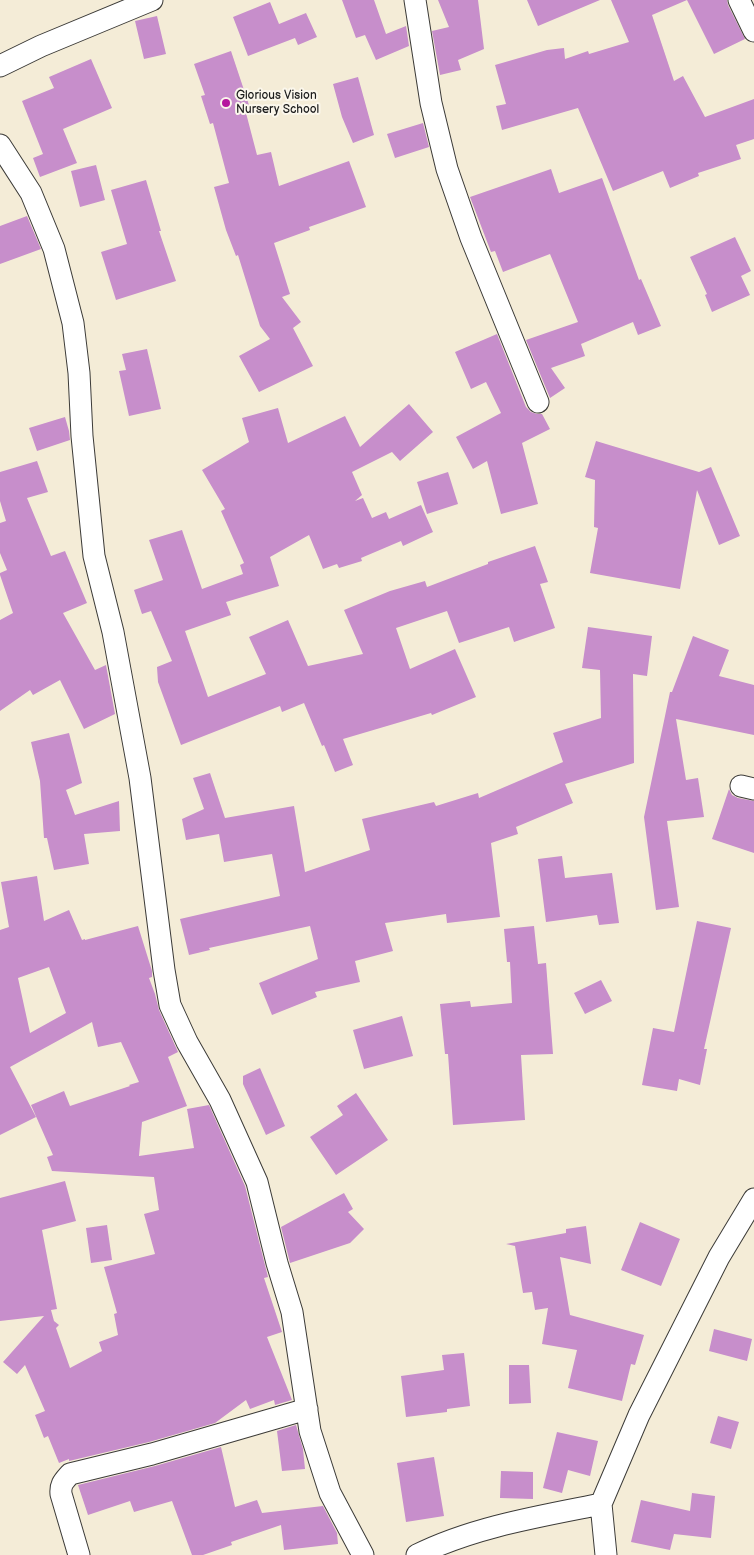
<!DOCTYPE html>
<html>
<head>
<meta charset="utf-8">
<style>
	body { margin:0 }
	canvas { display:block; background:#f4ecd7 }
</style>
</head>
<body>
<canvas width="754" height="1555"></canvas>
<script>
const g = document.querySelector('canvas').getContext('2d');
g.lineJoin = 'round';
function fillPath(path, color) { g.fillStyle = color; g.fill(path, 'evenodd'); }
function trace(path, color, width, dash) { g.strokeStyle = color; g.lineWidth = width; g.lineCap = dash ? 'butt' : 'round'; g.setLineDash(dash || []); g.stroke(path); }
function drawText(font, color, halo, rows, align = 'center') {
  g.font = font + ' "Balsamiq Sans",sans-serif'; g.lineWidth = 4; g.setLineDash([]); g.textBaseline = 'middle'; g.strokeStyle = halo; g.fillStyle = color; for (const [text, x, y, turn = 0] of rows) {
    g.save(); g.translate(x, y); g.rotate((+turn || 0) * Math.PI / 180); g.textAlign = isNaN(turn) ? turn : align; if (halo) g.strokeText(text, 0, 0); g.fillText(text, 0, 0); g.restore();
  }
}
fillPath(new Path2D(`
	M342,0H374L386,34L406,26L409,46L376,60L365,35L356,38Z
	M438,0H478L484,49L458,60L461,70L440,75L432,31L449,27Z
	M527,0H600L538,26Z
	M611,0H727L728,5L745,39L714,54L687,0L652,15L674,81L683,76L705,117L754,99V139L736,145L741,159L698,173L699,176L670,188L663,171L613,191L578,108L502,130L496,106L506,104L495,65L547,50L564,48L565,59L588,51L589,54L629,42Z
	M270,2L279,24L306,13L317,37L298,45L295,38L248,56L233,17Z
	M157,16L166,54L144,59L135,21Z
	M231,51L251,111L246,113L257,155L271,152L279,186L349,161L366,207L309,227L310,230L274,243L290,294L282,297L301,322L293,328L313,366L259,392L239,356L270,339L260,326L238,255L236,256L226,230L214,187L229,183L213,123L210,124L201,96L205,95L194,64Z
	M91,59L112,108L63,129L77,163L40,177L33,158L43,154L22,101L54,88L49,77Z
	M358,77L374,135L353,143L342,117L333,84Z
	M423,123L429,147L395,158L387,134Z
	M96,165L105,200L80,207L71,171Z
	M551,169L559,193L602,178L639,280L641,279L661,326L638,335L633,322L581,344L585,356L551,368L565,388L550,398L526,340L578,322L550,254L503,272L495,251L491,252L470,197Z
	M146,180L161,231H159L176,281L116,300L101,252L127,244L111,190Z
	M27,216L41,249L0,264V226Z
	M735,237L751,271L741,276L750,295L712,312L705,295L707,294L690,257Z
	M497,334L526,407L531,412L537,414H542L550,429L522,443L538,504L501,514L487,461L473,469L456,437L501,413L486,382L471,389L455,352Z
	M147,349L161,409L129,416L119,371L126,370L122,354Z
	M409,404L433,432L400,461L392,452L352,472L362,495L355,501L363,498L372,518L386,512L389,519L421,505L433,532L403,546L401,541L361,558L362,561L339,568L337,564L323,569L309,535L270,557L279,586L226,602L231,615L185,631L208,697L266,674L249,637L288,620L308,666L363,654L344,610L390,591L425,581L427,587L488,564V562L535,546L548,582L540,584L555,628L514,642L509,627L459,643L447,611L396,628L410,669L455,649L476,697L432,715L431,713L343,739L353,765L335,772L324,745L322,746L304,703L282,712L280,706L181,745L158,682L157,667L172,661L151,611L142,614L134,590L163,580L149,540L182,530L202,589L243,574L240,565L244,563L221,511L225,509L202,470L249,442L242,418L278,408L288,443L345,416L360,447Z
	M65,417L69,431L70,440L37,451L29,428Z
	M596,441L699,472L711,467L740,536L719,545L697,490L680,589L590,573L598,528L594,527L595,480L585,477Z
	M37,461L48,492L27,498L51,556L65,551L87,603L63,613L95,670L106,665L115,714L84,729L60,680L33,695L30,690L0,711V620L13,613L0,575V573L7,570L0,553V523L6,521L0,501V472Z
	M448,472L458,504L427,514L417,482Z
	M588,627L652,636L647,676L633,674L634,763L565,784L573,803L516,827L518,834L491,843L500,917L447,923L446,914L385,923L393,951L355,961L360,982L315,992L317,997L272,1015L259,983L318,959L310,926L209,948L210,950L189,955L180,919L280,896L272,854L224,862L219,834L186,840L182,819L204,809L193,778L210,773L225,818L294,806L305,872L370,850L362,819L434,802L436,806L478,793L479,798L563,762L553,733L601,718L600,670L582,668Z
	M693,636L729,650L719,676L754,685V735L676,719L686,780L698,778L704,817L667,821L679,907L656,910L644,817L670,692H672Z
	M69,733L82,783L66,790L75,815L119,801L120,831L84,834L89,864L54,870L47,838H44L40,781L31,742Z
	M729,789L732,795L738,798L754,801V853L712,839Z
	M562,856L565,878L612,873L619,923L599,925L597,915L546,922L538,859Z
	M37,876L44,921L69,910L82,940L85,939V940L138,926L152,971V977L149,978L155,994L159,1010L178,1052L168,1057L187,1106L142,1122L139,1156L194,1148L187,1109L209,1105L245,1186L268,1277L264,1278L282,1332L267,1337L292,1400L275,1405L274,1400L250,1409L246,1400L215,1423L149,1442L69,1461V1459L59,1463L48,1436L44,1438L35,1415L45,1411L25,1365L17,1374L3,1362L44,1316L0,1321V1198L65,1181L76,1221L42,1230L57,1309L51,1310L54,1321L59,1325L56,1328L70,1368L102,1351L99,1342L118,1335L114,1314L117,1313L104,1267L155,1254L144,1214L159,1210L154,1177L52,1171L47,1157L53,1155L31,1105L64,1091L70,1106L130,1086L129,1085L139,1082L121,1042L98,1047L92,1022L10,1067L36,1117L0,1135V930L9,927L1,882ZM49,967L66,1013L30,1033L18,978Z
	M697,921L731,928L704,1049H707L700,1085L679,1079L677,1091L642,1085L653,1028L674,1032Z
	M534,926L538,964L546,963L553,1054L521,1055L525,1120L453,1125L448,1054H445L440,1004L470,1001L471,1007L512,1003L510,962H507L504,929Z
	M601,980L612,1001L585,1014L574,993Z
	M402,1016L413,1056L364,1069L353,1030Z
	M260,1068L285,1126L266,1135L243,1084V1076Z
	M356,1093L388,1140L336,1175L310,1137L343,1115L337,1106Z
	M344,1193L353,1209L348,1212L364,1229L350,1243L290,1263L281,1227Z
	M640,1222L680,1239L661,1286L621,1270Z
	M107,1225L112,1260L91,1263L86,1228Z
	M586,1226L591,1264L560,1257L570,1315L644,1335L635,1365L631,1364L622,1401L568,1388L577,1350L542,1344L548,1308L535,1310L532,1292L523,1293L515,1246L506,1244L566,1233V1229Z
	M714,1329L752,1339L747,1361L709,1351Z
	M464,1353L470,1406L447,1409V1412L406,1417L401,1376L444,1370L442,1355Z
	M509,1365H529L531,1403L509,1404Z
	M718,1416L739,1422L731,1449L710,1443Z
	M296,1425L303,1449L305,1469L282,1471L277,1431Z
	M557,1432L598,1441L590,1476L568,1470L562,1493L543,1488Z
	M221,1447L235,1507L257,1500L262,1513L323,1506L337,1533L338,1544L284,1550L281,1525L231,1542L232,1545L203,1555H192L172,1501L134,1512L130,1501L88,1515L78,1485L155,1466Z
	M434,1457L444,1516L406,1522L397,1463Z
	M501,1471L533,1472V1499L500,1498Z
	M692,1493L715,1496L711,1538L674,1534L670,1550L631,1542L641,1500L690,1511Z`), '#c78ecb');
const street = new Path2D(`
	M415,0L431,103L447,169L471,238L538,402
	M739,0L754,31
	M0,66L41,46L152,0
	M0,145L31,193L54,249L73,323L79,373L82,436L94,556L113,632L140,778L164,970L170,1005L187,1042L220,1100L257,1182L277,1263L292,1312L310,1431L330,1493L363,1555
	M741,786L754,789
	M79,1555L61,1494C60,1484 64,1481 70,1474L152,1454L307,1409
	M417,1555C473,1527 541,1516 601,1504
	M606,1555L601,1504L639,1415L719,1257L754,1199`);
trace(street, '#3c3b38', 23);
trace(street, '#fff', 21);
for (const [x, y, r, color] of [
	[226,103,5,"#b5179e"]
]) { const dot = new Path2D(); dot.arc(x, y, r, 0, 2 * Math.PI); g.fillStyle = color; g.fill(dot); trace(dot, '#fbf7ec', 2); }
drawText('12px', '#1c1c1c', '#fbf7ec', [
	["Glorious Vision",236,96],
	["Nursery School",236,110]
], 'left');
</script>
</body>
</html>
